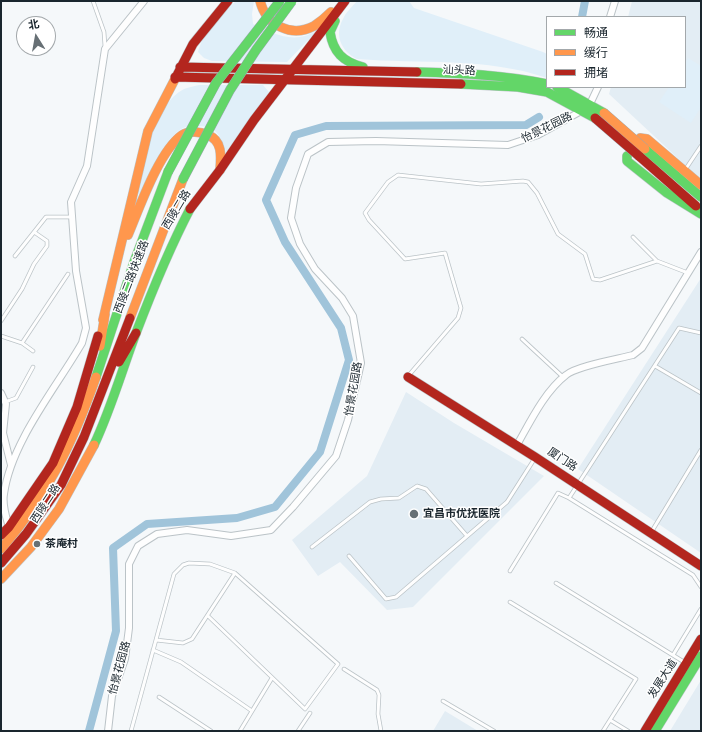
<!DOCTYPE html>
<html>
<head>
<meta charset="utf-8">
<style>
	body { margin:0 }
	#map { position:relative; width:702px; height:732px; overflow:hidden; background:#f5f8fa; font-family:"Sofia Sans Condensed","Noto Sans SC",sans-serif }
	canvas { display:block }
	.frame { position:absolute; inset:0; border:2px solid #1a262e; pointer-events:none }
	.legend { position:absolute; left:546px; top:16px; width:140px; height:72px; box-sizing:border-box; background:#fff; border:1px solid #a3a8ab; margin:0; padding:5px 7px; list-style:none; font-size:12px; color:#1a262e }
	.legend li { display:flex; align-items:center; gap:8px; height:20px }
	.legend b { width:20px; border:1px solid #a3a8ab }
	.north { position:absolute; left:16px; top:16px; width:40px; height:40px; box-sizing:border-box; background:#fff; border:1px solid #a3a8ab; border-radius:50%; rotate:349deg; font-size:11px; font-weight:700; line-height:16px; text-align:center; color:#1a262e }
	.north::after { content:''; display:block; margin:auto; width:14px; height:18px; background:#677075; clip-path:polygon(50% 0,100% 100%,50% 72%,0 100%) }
</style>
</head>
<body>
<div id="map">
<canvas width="702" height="732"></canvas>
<div class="frame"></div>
<ul class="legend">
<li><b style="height:5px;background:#63d668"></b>畅通</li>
<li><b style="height:5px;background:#ff974d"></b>缓行</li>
<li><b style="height:5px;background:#b3261e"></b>拥堵</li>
</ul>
<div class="north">北</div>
</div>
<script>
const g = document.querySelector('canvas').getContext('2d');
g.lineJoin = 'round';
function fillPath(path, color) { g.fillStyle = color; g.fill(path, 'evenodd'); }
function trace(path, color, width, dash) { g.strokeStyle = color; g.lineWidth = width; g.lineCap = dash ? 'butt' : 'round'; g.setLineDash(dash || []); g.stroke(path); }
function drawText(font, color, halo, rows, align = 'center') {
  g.font = font + ' "Sofia Sans Condensed","Noto Sans SC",sans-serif'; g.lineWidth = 3; g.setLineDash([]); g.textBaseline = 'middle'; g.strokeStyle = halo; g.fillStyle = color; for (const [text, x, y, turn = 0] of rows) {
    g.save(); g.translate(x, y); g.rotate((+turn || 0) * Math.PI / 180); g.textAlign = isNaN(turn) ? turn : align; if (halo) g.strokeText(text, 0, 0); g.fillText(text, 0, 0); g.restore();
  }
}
fillPath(new Path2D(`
	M632,1H701V178L684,164L609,94L611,87H685V17H628Z
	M701,278V553L578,469Z
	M406,392L454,423L544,476L413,607L387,610L340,562L318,576L292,540L367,476Z
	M701,680V731H670Z
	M445,711L478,731H433Z`), '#e3edf4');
fillPath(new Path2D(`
	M236,1H254L252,14L253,24C269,32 287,41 305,36C309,35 312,32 316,32L287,62L212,61L204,58L198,52C203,31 221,16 236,1Z
	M357,1H409L414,8L543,52L547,54V78C487,57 420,64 357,59C341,51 334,35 343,19C346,12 352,7 357,1Z
	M688,58L701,66V107L691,123L659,102L669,87H685V63Z
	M199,85H263L269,92L226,152C221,137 217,126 198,126C193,127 187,126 183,128C163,138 150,175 141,194L135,193C143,163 154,104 184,89C189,87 195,86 199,85Z`), '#e0eff9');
trace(new Path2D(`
	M582,17L585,1
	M89,731L116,631L113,548L147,524L237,518L275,507L320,452L349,360L341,328L285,242L266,200L295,135L326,126L526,125L539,117`), '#a0c4da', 8);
const lane = new Path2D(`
	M93,1L104,32L105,47
	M685,170L701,146
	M633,237L657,261L688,273
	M15,256L46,217H72
	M1,321L22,289L34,264L47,246V241L34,232
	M701,333L679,328L569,498L693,575L701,587
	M1,336L22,343L33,351
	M522,339L563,377
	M22,343L68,274
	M655,366L701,393
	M409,375L458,318L461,308L445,253L405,259L369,220L365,213L388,182L398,175L481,184L523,181L528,182L537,193L558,234L585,254L593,279L600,280L657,261
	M5,402L16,398L33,367
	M652,531L701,450
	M312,547L370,502L381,499L399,498L417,486L426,489L467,536
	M349,556L386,599L396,597L507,502L535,458
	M510,571L558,493L569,498
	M556,583L684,662
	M510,602L636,679L603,731
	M156,640L183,643L192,639L235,573
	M153,650L181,662L252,711
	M673,655L701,609
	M344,669L377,690L379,695L378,714L381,731
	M159,697L211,731
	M443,701L494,731
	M610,720L628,731
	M131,731L174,574L183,565L189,563L210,564L235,573L338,664L305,709L208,616
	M240,731L272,678
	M298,731L310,713`);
const street = new Path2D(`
	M610,17L615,1
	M590,104L598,87
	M1,393L6,404L3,433L11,465
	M517,445C530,422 545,391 566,375C577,366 618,359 633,355L642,348L701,252
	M9,527C6,517 2,505 4,494C11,442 56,388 82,343L86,328L76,271L71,202L87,166L105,49L144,1
	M108,731L112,696L125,659L129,628V564L138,546L157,534L187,530L231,536L271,530L293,507L336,456L348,420L361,363L353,316L342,298L315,269L300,244L291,218L296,188L308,154L328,142L376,141L508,145L538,135L583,110`);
const fast = new Path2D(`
	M335,21L330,32C333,52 343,62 363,67
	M417,72C461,73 504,75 547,84
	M461,84L518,87L547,92L595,118
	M557,87L604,113
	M645,149L701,197
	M627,156V161L667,193L701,214
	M96,377L134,262L168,172
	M94,445C111,409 122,370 136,333C152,291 169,249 190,209
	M655,731L701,656`);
const slow = new Path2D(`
	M260,1C266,25 291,38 314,26C320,22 326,17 331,12
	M640,138L647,139L701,185
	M128,235C139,209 159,151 182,135C189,130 201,132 208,135C223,141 221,157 220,170
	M130,318L183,179
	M103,320L148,131L175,79
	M100,346L105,314
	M1,549C47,496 73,443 96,377
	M1,579L31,547L59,509L94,445`);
const jam = new Path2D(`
	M180,67L417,72
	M175,77L461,84
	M175,79L193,44L228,1
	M639,156L696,206
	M190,209L220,170L254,120L345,1
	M119,362L136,333
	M408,377L535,457L701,566
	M1,535L9,527L53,463L77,407L98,336
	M1,563L26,534L61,485L84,437L130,318
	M645,731L701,639`);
trace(lane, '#bbc3c7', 4.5);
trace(street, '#bbc3c7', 8);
trace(fast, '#bbc3c7', 10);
trace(slow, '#bbc3c7', 10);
trace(jam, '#bbc3c7', 10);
trace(lane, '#fefefe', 3);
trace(street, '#fefefe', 6);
trace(fast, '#63d668', 9);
trace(slow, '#ff974d', 9);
trace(jam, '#b3261e', 9);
const fastBridge = new Path2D(`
	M168,172L216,83L280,1
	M183,179L230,90L256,50L292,1`);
const slowBridge = new Path2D(`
	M604,113L645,149`);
const jamBridge = new Path2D(`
	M595,118L639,156`);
trace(fastBridge, '#9ba8b0', 10, []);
trace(slowBridge, '#9ba8b0', 10, []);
trace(jamBridge, '#9ba8b0', 10, []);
trace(fastBridge, '#63d668', 9);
trace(slowBridge, '#ff974d', 9);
trace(jamBridge, '#b3261e', 9);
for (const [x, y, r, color] of [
	[414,514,5,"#677075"],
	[37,544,4,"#677075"]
]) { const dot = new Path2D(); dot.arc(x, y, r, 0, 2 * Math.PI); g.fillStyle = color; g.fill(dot); trace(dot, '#fff', 1.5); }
drawText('11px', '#1a262e', '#fff', [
	["汕头路",459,71,2],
	["怡景花园路",547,128,-26],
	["西陵二路",177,210,-59],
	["西陵二路快速路",132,277,-69],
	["怡景花园路",354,389,-80],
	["厦门路",562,460,33],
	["西陵二路",46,504,-57],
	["怡景花园路",120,668,-75],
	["发展大道",663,679,-58]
]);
drawText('bold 11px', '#1a262e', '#fff', [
	["宜昌市优抚医院",423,514],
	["茶庵村",45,544]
], 'left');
</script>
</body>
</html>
